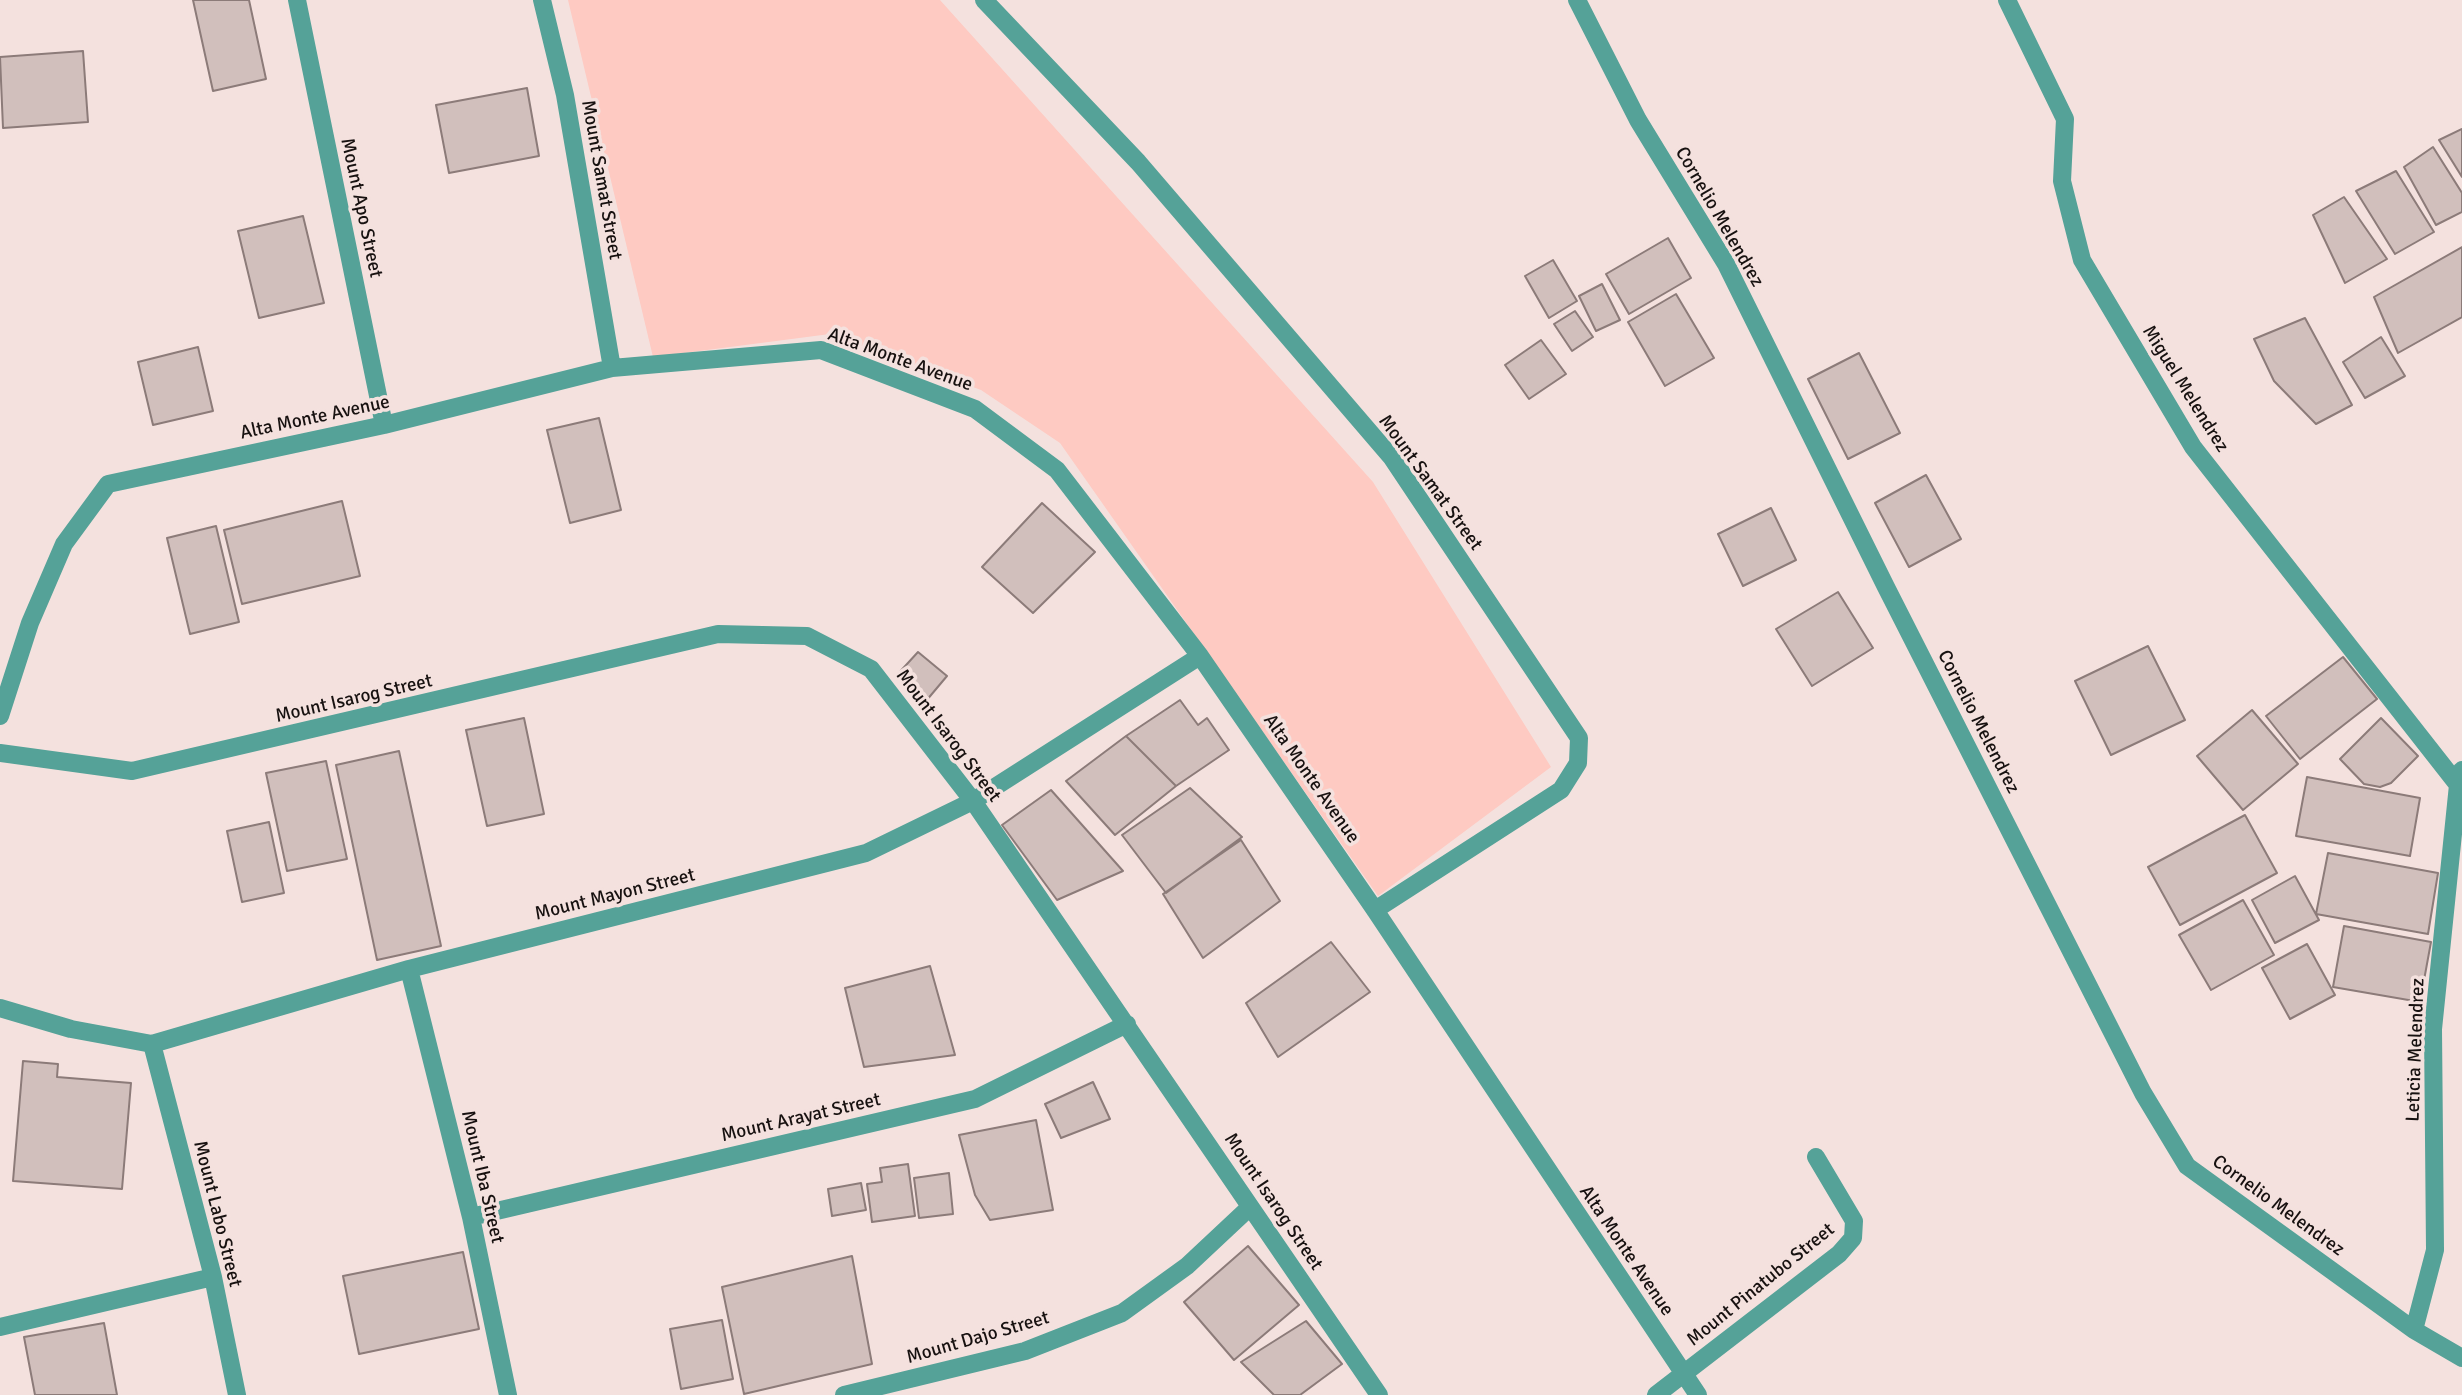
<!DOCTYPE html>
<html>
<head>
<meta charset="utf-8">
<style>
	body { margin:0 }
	canvas { display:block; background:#f4e1de }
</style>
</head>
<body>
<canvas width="2462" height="1395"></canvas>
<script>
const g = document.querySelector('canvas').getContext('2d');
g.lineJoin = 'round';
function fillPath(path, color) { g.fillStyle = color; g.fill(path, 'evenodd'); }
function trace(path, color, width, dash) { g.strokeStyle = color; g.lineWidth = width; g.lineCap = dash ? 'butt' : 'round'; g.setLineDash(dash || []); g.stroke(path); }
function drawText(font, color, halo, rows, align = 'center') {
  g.font = font + ' Signika,sans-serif'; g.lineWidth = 7; g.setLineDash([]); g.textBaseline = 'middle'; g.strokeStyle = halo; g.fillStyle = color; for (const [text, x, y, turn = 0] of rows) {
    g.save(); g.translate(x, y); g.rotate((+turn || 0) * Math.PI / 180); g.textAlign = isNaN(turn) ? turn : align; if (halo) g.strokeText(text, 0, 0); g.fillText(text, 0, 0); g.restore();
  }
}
fillPath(new Path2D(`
	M568,0H940L1373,482L1551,767L1378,896L1060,443L981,390L830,334L653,357Z`), '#fecac2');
const building = new Path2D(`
	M193,0H249L266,79L213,91Z
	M83,51L88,122L3,128L0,57Z
	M527,88L539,156L449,173L436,105Z
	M2462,129V177L2439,140Z
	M2433,147L2462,193V212L2436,225L2404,167Z
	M2396,171L2434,232L2395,254L2356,191Z
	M2344,197L2387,259L2345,283L2313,215Z
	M303,216L324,303L259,318L238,231Z
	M1668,238L1691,278L1629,314L1606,274Z
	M2462,247V317L2398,353L2374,297Z
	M1553,260L1577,301L1549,318L1525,276Z
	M1602,284L1620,320L1596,331L1579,296Z
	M1676,294L1714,358L1665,386L1628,322Z
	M1575,311L1593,337L1572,351L1554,324Z
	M2305,318L2352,405L2316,424L2274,381L2254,339Z
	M2381,337L2405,376L2365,398L2343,362Z
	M1541,340L1566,374L1529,399L1505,365Z
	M198,347L213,411L153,425L138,362Z
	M1859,353L1900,433L1848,459L1808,379Z
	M599,418L621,510L570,523L547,430Z
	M1926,475L1961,539L1909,567L1875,503Z
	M342,501L360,576L242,604L224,530Z
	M1042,503L1095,552L1033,613L982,567Z
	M1771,508L1796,560L1743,586L1718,534Z
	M216,526L239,622L190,634L167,538Z
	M1838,592L1873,648L1812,686L1776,629Z
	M2148,646L2185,720L2111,755L2075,681Z
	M918,652L947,676L926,701L896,676Z
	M2343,657L2377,699L2300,759L2266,716Z
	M1180,700L1198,725L1207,718L1229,750L1176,786L1126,736Z
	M2252,710L2298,764L2243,810L2197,756Z
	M524,718L544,814L487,826L466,730Z
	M2381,718L2418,756L2391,783L2380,787L2364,784L2340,759Z
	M1126,736L1176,786L1115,835L1066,781Z
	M399,751L441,946L377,960L336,765Z
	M326,761L347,859L287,871L266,773Z
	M2307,777L2420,798L2410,856L2296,836Z
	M1190,788L1242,837L1166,893L1122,835Z
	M1051,790L1123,871L1057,900L1002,825Z
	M2245,815L2277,873L2180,925L2148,867Z
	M269,822L284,893L242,902L227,831Z
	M1241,840L1280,901L1203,958L1163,894Z
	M2328,853L2438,873L2428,934L2316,914Z
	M2295,876L2319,920L2275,943L2252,900Z
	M2243,900L2274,955L2211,990L2179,935Z
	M2344,926L2431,942L2420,1002L2333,987Z
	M1331,942L1370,992L1278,1057L1246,1003Z
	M2307,944L2335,995L2290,1019L2262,968Z
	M930,966L955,1055L864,1067L845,988Z
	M23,1061L58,1064L57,1077L131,1083L122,1189L13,1181Z
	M1093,1082L1110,1119L1061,1138L1045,1104Z
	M1036,1120L1053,1210L990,1220L975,1195L959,1135Z
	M908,1164L915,1216L872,1222L867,1184L882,1182L880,1168Z
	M949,1173L953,1214L919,1218L914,1178Z
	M861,1183L866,1210L832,1216L828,1189Z
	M1248,1246L1299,1305L1234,1360L1184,1302Z
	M463,1252L479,1329L359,1354L343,1276Z
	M852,1256L872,1364L744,1394L722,1287Z
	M722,1320L733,1379L681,1389L670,1329Z
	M1306,1321L1342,1364L1300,1395H1274L1241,1362Z
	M104,1323L117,1395H35L24,1337Z`);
fillPath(building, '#d1bfbc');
trace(building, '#8c7b79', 2);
trace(new Path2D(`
	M297,0L384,425
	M542,0L565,95L612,368
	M984,0L1138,162L1392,458L1579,738L1578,763L1561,790L1375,910
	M1577,0L1638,120L1726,264L1886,587L2143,1093L2187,1166L2414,1330L2462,1358
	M2007,0L2065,119L2062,181L2082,260L2193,447L2458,785
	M0,716L30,623L64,544L108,484L384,425L612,368L821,350L975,409L1057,470L1200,656L1375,910L1698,1395
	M0,753L132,771L718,634L807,636L871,669L973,801L1379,1395
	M409,969L471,1217L508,1395
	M0,1008L71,1029L152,1044L409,969L866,853L973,801L1200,656
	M152,1044L213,1277L237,1395
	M471,1217L975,1099L1127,1024
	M0,1327L213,1277
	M2414,1330L2435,1250L2433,1029L2458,785L2462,770
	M844,1395L1025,1351L1122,1313L1187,1266L1250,1207
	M1656,1395L1839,1254L1853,1238L1854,1221L1816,1157`), '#55a298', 18);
drawText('19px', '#171110', '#f4e1de', [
	["Mount Samat Street",601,180,80],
	["Mount Apo Street",361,208,78],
	["Cornelio Melendrez",1719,217,60],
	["Alta Monte Avenue",900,360,20],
	["Miguel Melendrez",2185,389,58],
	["Alta Monte Avenue",315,418,-12],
	["Mount Samat Street",1430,483,54],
	["Mount Isarog Street",354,699,-13],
	["Cornelio Melendrez",1978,722,63],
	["Mount Isarog Street",948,736,53],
	["Alta Monte Avenue",1311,779,55],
	["Mount Mayon Street",615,895,-14],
	["Leticia Melendrez",2416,1050,-88],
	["Mount Arayat Street",801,1118,-13],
	["Mount Iba Street",482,1177,77],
	["Mount Isarog Street",1273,1202,56],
	["Cornelio Melendrez",2278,1206,36],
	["Mount Labo Street",217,1214,76],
	["Alta Monte Avenue",1626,1251,56],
	["Mount Pinatubo Street",1761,1285,-39],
	["Mount Dajo Street",978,1338,-16]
]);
</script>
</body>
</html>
